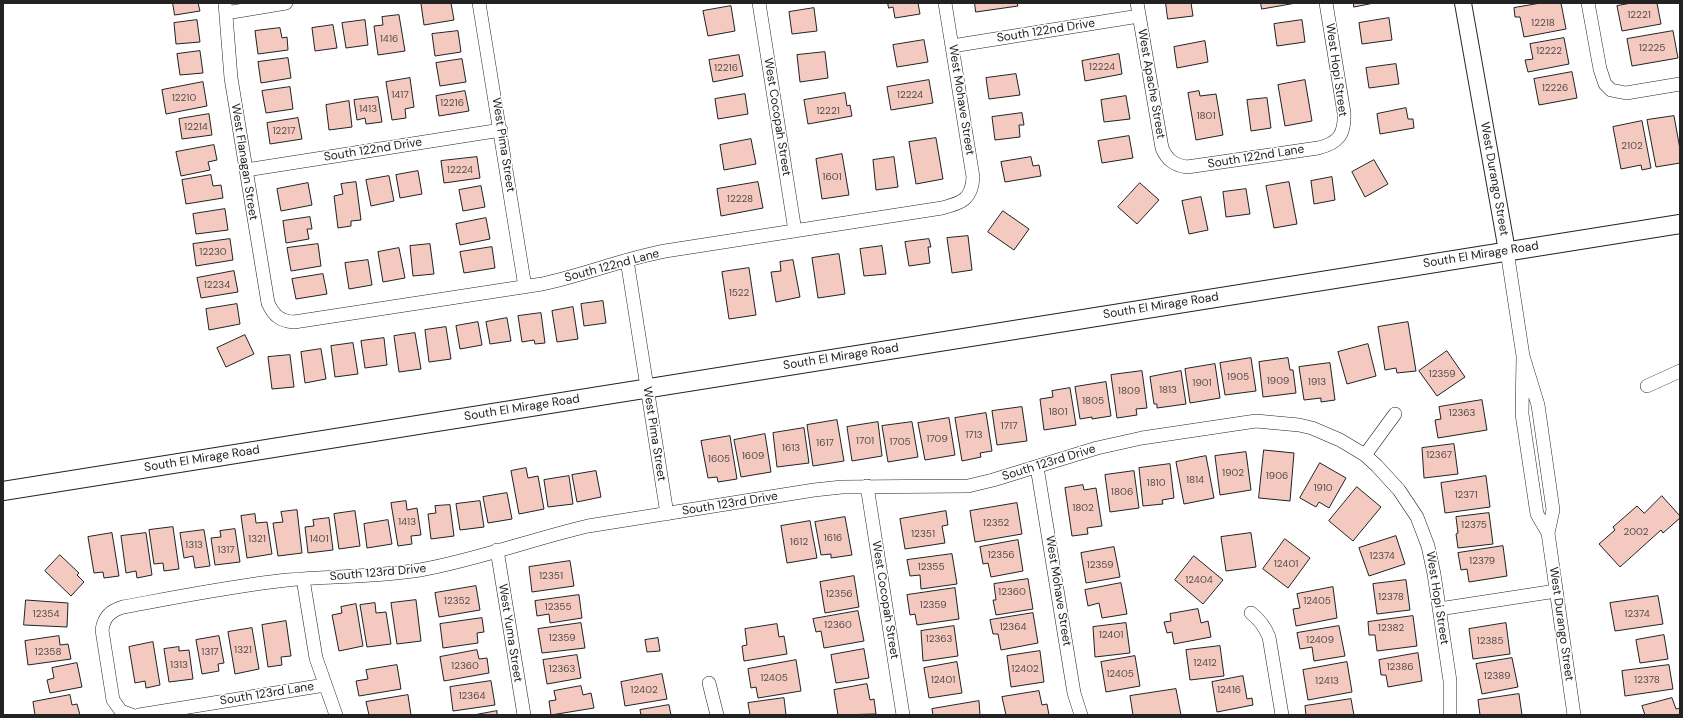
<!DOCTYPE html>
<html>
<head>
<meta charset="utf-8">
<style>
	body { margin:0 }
	#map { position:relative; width:1683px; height:718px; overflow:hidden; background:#fff; font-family:"DM Sans",sans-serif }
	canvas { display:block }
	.frame { position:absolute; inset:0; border:4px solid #222; pointer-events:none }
</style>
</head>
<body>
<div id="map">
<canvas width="1683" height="718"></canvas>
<div class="frame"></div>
</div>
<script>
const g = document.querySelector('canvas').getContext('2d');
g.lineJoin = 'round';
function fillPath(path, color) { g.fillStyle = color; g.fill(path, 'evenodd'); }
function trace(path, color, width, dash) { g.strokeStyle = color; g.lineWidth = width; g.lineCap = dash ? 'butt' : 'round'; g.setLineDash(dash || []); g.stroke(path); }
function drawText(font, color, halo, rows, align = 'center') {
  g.font = font + ' "DM Sans",sans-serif'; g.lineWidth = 3; g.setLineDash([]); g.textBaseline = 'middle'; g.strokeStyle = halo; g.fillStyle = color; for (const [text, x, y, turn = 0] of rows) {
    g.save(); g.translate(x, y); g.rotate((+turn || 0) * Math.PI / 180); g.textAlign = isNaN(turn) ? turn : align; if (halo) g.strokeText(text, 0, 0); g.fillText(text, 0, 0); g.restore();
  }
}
const building = new Path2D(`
	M173,3H198L200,11L175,15Z
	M427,3H451L454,20L424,25L421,4Z
	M888,3H918L920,14L895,18L893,7L889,8Z
	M975,3H1017L1018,6L976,12Z
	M1166,3H1191L1193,16L1168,19Z
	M1261,3H1296L1262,9Z
	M1354,3H1374L1354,7Z
	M1541,3H1561L1566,29L1524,37L1520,17H1515L1514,8Z
	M1632,3H1657L1661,24L1622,31L1617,6Z
	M731,6L735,31L708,36L703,11Z
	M814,8L817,31L792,34L789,12Z
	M399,15L405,51L378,55L374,26L383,25L382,17Z
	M1389,18L1392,40L1362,44L1359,23Z
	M197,20L200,42L176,44L174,23Z
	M365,20L368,45L346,48L342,23Z
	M1302,20L1305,42L1277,46L1274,24Z
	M333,25L337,48L315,51L312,28Z
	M280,28L282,38L287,37L288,50L258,54L255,31Z
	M458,31L461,52L435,56L432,34Z
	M1673,31L1678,58L1632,66L1627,39Z
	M1564,38L1569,64L1528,72L1525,60L1533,59L1530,44Z
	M924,40L928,62L897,67L893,45Z
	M1205,41L1208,62L1177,68L1174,47Z
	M200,51L203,73L180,75L177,54Z
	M825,52L828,78L800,82L797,55Z
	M1119,54L1122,74L1085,81L1082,61Z
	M739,55L743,76L713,82L709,60Z
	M288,58L291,78L261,83L258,62Z
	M462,59L466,82L440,86L436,63Z
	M1396,64L1399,84L1369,88L1366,68Z
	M1572,72L1577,98L1539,105L1534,79Z
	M1016,74L1020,95L989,99L986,78Z
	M410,78L414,107L405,109L406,118L392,120L386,82Z
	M929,80L933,103L891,110L887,87Z
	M1305,80L1312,121L1285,126L1278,85Z
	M203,82L207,106L166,114L162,90Z
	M290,87L293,109L266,113L262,91Z
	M465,91L469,111L439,116L436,96Z
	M1199,91L1200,96L1216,94L1223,135L1196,140L1188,93Z
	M845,93L847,106L850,105L852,116L808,124L804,100Z
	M745,94L748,114L718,119L715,99Z
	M1126,96L1130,119L1104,122L1101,100Z
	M378,97L382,122L366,124L365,118L357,120L354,100Z
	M1267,98L1271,128L1251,131L1247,100Z
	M349,101L352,127L329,130L326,105Z
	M1406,108L1408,119H1413L1414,128L1380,134L1377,114Z
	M1022,113L1024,125H1019L1020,137L995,140L992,117Z
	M209,114L212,135L182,139L179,119Z
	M1674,116L1680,149V163L1656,167L1647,120Z
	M298,118L302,139L270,144L267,123Z
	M1642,121L1651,168L1642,170L1641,165L1621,169L1613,127Z
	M1129,136L1133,158L1102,163L1098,141Z
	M936,138L943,179L916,184L909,142Z
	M751,139L756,164L724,170L720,145Z
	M214,145L217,160L208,162L210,170L181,176L176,152Z
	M842,154L849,195L822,199L816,159Z
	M477,157L480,178L444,183L441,161Z
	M894,157L898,187L876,190L873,160Z
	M1031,157L1033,166L1039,165L1041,176L1005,182L1001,162Z
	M1374,160L1388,184L1365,197L1352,172Z
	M418,171L422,194L400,198L396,175Z
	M211,175L213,186L221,185L223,198L186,204L182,180Z
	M389,176L394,201L371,206L366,180Z
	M1332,177L1335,200L1314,204L1311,181Z
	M356,182L361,220L351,221V226L338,228L334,196L343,194L341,184Z
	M758,182L763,208L721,216L717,189Z
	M1289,182L1297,224L1274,228L1266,186Z
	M308,183L312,205L281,211L277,189Z
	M1140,183L1159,200L1137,224L1118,207Z
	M481,186L485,207L463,211L459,190Z
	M1246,189L1250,214L1226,217L1223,192Z
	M1201,197L1208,230L1189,234L1182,201Z
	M225,209L228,230L196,234L193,214Z
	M1003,211L1029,229L1014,250L988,232Z
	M310,217L312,229H307L309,239L286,243L283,221Z
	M486,218L490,239L460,245L456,224Z
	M968,236L972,270L952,273L947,238Z
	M230,239L233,260L196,266L193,244Z
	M929,239L931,247H928L930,263L909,266L905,242Z
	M318,244L321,266L291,271L287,248Z
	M430,244L434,274L413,276L410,246Z
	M882,246L886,274L864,276L860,249Z
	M492,247L495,268L464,273L460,252Z
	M399,248L405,278L383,282L378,252Z
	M839,254L845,294L818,298L812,258Z
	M368,260L372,285L349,289L345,263Z
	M793,260L800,297L776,302L771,272L781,271L780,262Z
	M749,268L756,315L729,319L722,272Z
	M234,271L238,292L201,298L197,278Z
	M323,274L327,294L296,299L292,279Z
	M603,301L606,323L584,326L581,304Z
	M237,304L240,324L209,330L206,309Z
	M573,307L578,339L557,342L552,311Z
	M541,313L545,343L535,344L534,340L522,342L518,316Z
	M507,318L511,341L490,344L486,322Z
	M478,322L482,345L460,349L456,326Z
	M1408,322L1416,371L1397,373L1396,368L1385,370L1378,327Z
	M446,327L451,359L429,362L425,330Z
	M415,333L421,369L399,372L394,336Z
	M245,335L254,354L226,367L217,348Z
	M384,338L387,365L365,368L361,341Z
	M353,343L358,374L335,377L331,346Z
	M1368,344L1376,376L1347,384L1338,352Z
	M321,349L326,379L305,383L301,352Z
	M1447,351L1465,377L1437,396L1419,371Z
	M290,355L294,387L272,389L268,357Z
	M1251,358L1256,391L1225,395L1220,363Z
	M1288,358L1290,370H1293L1296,393L1263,397L1259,362Z
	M1330,363L1335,400L1321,402V398L1304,400L1299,367Z
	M1215,364L1220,398L1190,403L1185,369Z
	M1142,371L1147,408L1136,409L1137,415L1117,418L1111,375Z
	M1181,371L1186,404L1157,408V404H1154L1150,377Z
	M1106,382L1111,416L1092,419V417L1080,419L1075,387Z
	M1070,388L1076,425L1044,430L1040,399L1053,397L1052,391Z
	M1482,400L1487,430L1438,438L1435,420L1441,419L1439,407Z
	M1022,407L1027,441L997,445L992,411Z
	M986,413L992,451L980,453L981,457L962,461L955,418Z
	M949,418L955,455L925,460L918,423Z
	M837,420L844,461L813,466L807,425Z
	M878,422L882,456L852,461L847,427Z
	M912,422L918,457L888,462L882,426Z
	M804,428L809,463L777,467L773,433Z
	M765,434L771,472L741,477L734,440Z
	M730,436L737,479L718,482L717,477L708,478L701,441Z
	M1454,444L1458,474L1424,478L1422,448Z
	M1264,450L1294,453L1290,501L1259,498Z
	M1246,452L1251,490L1220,495L1215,456Z
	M1206,456L1214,498L1184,504L1176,462Z
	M1320,463L1346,478L1329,508L1319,502L1316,507L1300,498Z
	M1170,464L1174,498L1162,500L1163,504L1143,506L1139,468Z
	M526,468L528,478L538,476L544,509L519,514L511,471Z
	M596,471L601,497L577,502L572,475Z
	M1134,471L1139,508L1110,512L1105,475Z
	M569,476L573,504L548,507L544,480Z
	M1486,476L1490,507L1445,513L1441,483Z
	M1083,485L1084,490L1096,488L1102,526L1087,528L1088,534L1072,536L1065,488Z
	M1357,487L1381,507L1353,541L1329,521Z
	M507,493L512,519L488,523L483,497Z
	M1662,496L1680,516V518L1663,533L1661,530L1620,567L1599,544L1615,530L1613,527L1637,506L1644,513Z
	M406,501L407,510L417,508L421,535L411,536L412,544L398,546L391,503Z
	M480,501L484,527L460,530L456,504Z
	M1017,503L1022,534L975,542L970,511Z
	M450,505L454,536L431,539L428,514L436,513L435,506Z
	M297,510L302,553L278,556L273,523L283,522L281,512Z
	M355,511L360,546L339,549L334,514Z
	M946,511L948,525L942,526L945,543L905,549L900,519Z
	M1489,513L1493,544L1458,548L1456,534L1458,533L1456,517Z
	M255,514L256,523L267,522L272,554L247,558L241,516Z
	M845,517L852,555L831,558V554L821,555L815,522Z
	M329,518L333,550L308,553L305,527L314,526L313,520Z
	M388,520L392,544L367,548L364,524Z
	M810,521L817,558L787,563L781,526Z
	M173,527L179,569L164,571L163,563L154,564L149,530Z
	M235,529L240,562L215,565L211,538L221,537L220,531Z
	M204,530L210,566L195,568L193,556L184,558L180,533Z
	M112,533L119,576L104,578L103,572L94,573L88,537Z
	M146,533L152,575L137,578L136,571L126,573L121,536Z
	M1251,533L1256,567L1226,571L1221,537Z
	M1396,536L1405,564L1369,576L1359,548Z
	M1285,539L1310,558L1288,588L1263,569Z
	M1018,540L1023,571L991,577L988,563L983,564L980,547Z
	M1503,546L1507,576L1469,582L1467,569L1461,570L1458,553Z
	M1114,547L1120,577L1086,583L1081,553Z
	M952,554L957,584L921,589L920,575L910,576L907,560Z
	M60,555L79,573L77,575L84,582L71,596L45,571Z
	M1194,556L1223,580L1203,604L1175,580Z
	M570,561L574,586L532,592L529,567Z
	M854,576L859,607L825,613L820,582Z
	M1028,579L1033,609L996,615L993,600H996L994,584Z
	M1406,580L1410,610L1377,614L1373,584Z
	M1121,583L1127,614L1102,618L1099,603L1088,606L1085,590Z
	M476,586L480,610L439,617L435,593Z
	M1333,587L1337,618L1296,626L1293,609L1300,608L1297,594Z
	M955,588L959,619L917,625L915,614L910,615L907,595Z
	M579,595L582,618L550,623L549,614L537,616L535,601Z
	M1658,596L1663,624L1615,631L1610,603Z
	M26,600L68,603L67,627L24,625Z
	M416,600L421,641L397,644L391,603Z
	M375,603L376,613L386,612L391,644L367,647L360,605Z
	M356,604L363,646L339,651L332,615L342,613L341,607Z
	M1198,609L1201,623L1208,621L1211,637L1174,644L1172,632L1167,633L1164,622L1171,621L1170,614Z
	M858,611L864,641L824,648L821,631L816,632L813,619Z
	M1033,613L1038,643L1001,650L998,634H993L990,620Z
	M1413,616L1417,646L1377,651L1375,635H1369L1368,622Z
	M482,618L484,632L477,633L478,643L443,648L440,624Z
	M286,621L291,656L281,657L282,665L268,667L262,625Z
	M581,623L585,648L542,653L538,629Z
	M1126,623L1130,653L1095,657L1093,627Z
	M1506,623L1510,654L1473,659L1469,629Z
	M777,624L779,637L784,636L787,654L744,661L742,646L747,645L745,629Z
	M954,626L958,656L923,661L921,631Z
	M1339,626L1345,656L1314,661L1312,647L1300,649L1297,633Z
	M252,628L259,669L235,674L228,632Z
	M1664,635L1668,659L1640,663L1636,640Z
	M59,636L60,645L68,644L71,659L28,665L25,641Z
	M219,636L224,663L218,664L219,671L202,674L196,640Z
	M658,638L660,651L647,652L645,640Z
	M153,642L160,685L146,688L145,681L135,683L129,647Z
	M1220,646L1224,676L1190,680L1186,650Z
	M179,647V651L189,650L193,679L169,682L164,649Z
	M864,649L869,678L836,683L831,655Z
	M477,650L479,659L487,658L489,673L444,681L440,657Z
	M1040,651L1044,682L1011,687L1007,656Z
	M1418,653L1422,681L1388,687L1386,675H1381L1379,660Z
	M577,655L581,678L547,684L543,660Z
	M1135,656L1140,686L1106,692L1101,662Z
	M1512,658L1518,687L1482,694L1476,664Z
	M796,660L801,691L758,698L756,687L751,688L748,669Z
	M957,662L962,693L929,698L924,668Z
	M1347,662L1352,692L1308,700L1303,670Z
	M77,663L82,687L50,693L47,680L54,678L52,668Z
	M397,665L401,689L359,696L356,681L368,679L366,670Z
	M1669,665L1673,689L1625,696L1622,671Z
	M662,674L667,699L625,706L621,682Z
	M1243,676L1247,699L1252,698L1253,705L1217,712L1212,682Z
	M491,681L495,705L453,711L450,687Z
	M867,684L870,700L874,699L876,714L838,715L834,690Z
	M581,686L583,695L591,693L594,708L551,715L549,701L556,700L554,691Z
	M1176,689L1181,715H1133L1130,696Z
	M1039,691L1042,705L1047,704L1049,715H1006L1002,697Z
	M1519,694L1522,715H1480L1478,700Z
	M70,695L72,705L77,704L80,715H35L33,702Z
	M408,695L411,715H369L366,702Z
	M784,698L786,715H750L748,703Z
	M1672,698L1676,709L1680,708V715H1645L1642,706Z
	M1351,699L1354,715H1306L1305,706Z
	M979,701L980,715H933L932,709Z
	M669,705L671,715H641L640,710Z
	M497,711V715H474Z`);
fillPath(building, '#f3c9c0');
trace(building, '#222', 1);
const minor = new Path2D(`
	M225,3L231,78L268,303C274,316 280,321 294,322L542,284C584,275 623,259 665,251L942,208C962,203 972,199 973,177L945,3
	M479,3L525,287
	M759,3L795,231
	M1137,3L1162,148C1167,160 1174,165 1187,167L1318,148C1339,143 1345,134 1344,113L1326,3
	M1588,3L1600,69L1605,84L1611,90L1626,93L1680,84
	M226,13L286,3
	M952,46L1139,16
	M246,170L501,130
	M1507,251L1523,356L1538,405L1553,510L1548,533
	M627,260L667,514
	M1523,356L1522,414L1537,514L1548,533L1574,715
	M1647,386L1680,371
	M1365,455L1395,414
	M1037,467L1074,693L1081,715
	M867,486L903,715
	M497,550L524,715
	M303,579L316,658L336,715
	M1439,609L1556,591
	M1251,613C1260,620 1265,627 1269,637L1282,715
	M709,683L717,715
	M132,715L121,711L113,700L102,630C104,617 110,611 123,607C177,597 232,586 287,580C332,576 376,577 420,570C477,560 532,539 588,526L814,490L842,487L968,486L993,480L1097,448L1142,438L1256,421L1299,425L1312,428L1340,440L1365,455L1377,466L1399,490L1417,517L1428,546L1434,574L1450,681V715
	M139,715L325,685`);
const tertiary = new Path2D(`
	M1463,3L1507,251`);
const secondary = new Path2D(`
	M3,491L1680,224`);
trace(minor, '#222', 14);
trace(tertiary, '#222', 18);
trace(secondary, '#222', 20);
trace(minor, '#fff', 13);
trace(tertiary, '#fff', 16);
trace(secondary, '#fff', 18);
drawText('10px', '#564c4a', null, [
	["12221",1639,15],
	["12218",1543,23],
	["1416",389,39],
	["12225",1652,48],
	["12222",1549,51],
	["12224",1102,67],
	["12216",726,68],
	["12226",1555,88],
	["1417",400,95],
	["12224",910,95],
	["12210",184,98],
	["12216",452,103],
	["1413",368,109],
	["12221",828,111],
	["1801",1206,116],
	["12214",196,127],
	["12217",284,131],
	["2102",1632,146],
	["12224",460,170],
	["1601",832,177],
	["12228",740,199],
	["12230",213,252],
	["12234",217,285],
	["1522",739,293],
	["12359",1442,374],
	["1905",1238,377],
	["1909",1278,381],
	["1913",1317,382],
	["1901",1202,383],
	["1813",1168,390],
	["1809",1129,391],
	["1805",1093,401],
	["1801",1058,412],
	["12363",1462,413],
	["1717",1009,426],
	["1713",974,435],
	["1709",937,439],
	["1701",865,441],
	["1705",900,442],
	["1617",825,443],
	["1613",791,448],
	["12367",1439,455],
	["1609",753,456],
	["1605",719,459],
	["1902",1233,473],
	["1906",1277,476],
	["1814",1195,480],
	["1810",1156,483],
	["1910",1323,488],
	["1806",1122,492],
	["12371",1466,495],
	["1802",1083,508],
	["1413",407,522],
	["12352",996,523],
	["12375",1474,525],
	["2002",1636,532],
	["12351",923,534],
	["1616",833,538],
	["1321",257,539],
	["1401",319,539],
	["1612",799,542],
	["1313",194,545],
	["1317",226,550],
	["12356",1001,555],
	["12374",1382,556],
	["12379",1482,561],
	["12401",1286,564],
	["12359",1100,565],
	["12355",931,567],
	["12351",551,576],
	["12404",1199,580],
	["12360",1012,592],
	["12356",839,594],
	["12378",1391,597],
	["12352",457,601],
	["12405",1317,601],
	["12359",933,605],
	["12355",558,607],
	["12354",46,614],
	["12374",1637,614],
	["12360",838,625],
	["12364",1013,627],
	["12382",1391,628],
	["12401",1111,635],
	["12359",562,638],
	["12363",939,639],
	["12409",1320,640],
	["12385",1490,641],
	["1321",243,650],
	["12358",48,652],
	["1317",210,652],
	["12412",1205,663],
	["1313",179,665],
	["12360",465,666],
	["12386",1400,667],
	["12363",562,669],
	["12402",1025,669],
	["12405",1120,674],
	["12389",1497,676],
	["12405",774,678],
	["12401",943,680],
	["12378",1647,680],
	["12413",1327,681],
	["12402",644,690],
	["12416",1229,690],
	["12364",472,696]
]);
drawText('12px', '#222', '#fff', [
	["South 122nd Drive",1046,31,-9],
	["West Hopi Street",1336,70,82],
	["West Apache Street",1151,84,80],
	["West Mohave Street",961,100,81],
	["West Cocopah Street",777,117,81],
	["West Pima Street",503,145,81],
	["South 122nd Drive",373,150,-9],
	["South 122nd Lane",1256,157,-9],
	["West Flanagan Street",244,162,81],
	["West Durango Street",1494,179,80],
	["South El Mirage Road",1481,255,-9],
	["South 122nd Lane",612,266,-15],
	["South El Mirage Road",1161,306,-9],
	["South El Mirage Road",841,357,-9],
	["South El Mirage Road",522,408,-9],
	["West Pima Street",654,434,81],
	["South El Mirage Road",202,459,-9],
	["South 123rd Drive",1049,463,-17],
	["South 123rd Drive",730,504,-9],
	["South 123rd Drive",378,573,-5],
	["West Mohave Street",1058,591,81],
	["West Hopi Street",1437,598,81],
	["West Cocopah Street",885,600,81],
	["West Durango Street",1561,624,82],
	["West Yuma Street",510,633,81],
	["South 123rd Lane",267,694,-9]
]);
</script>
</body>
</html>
